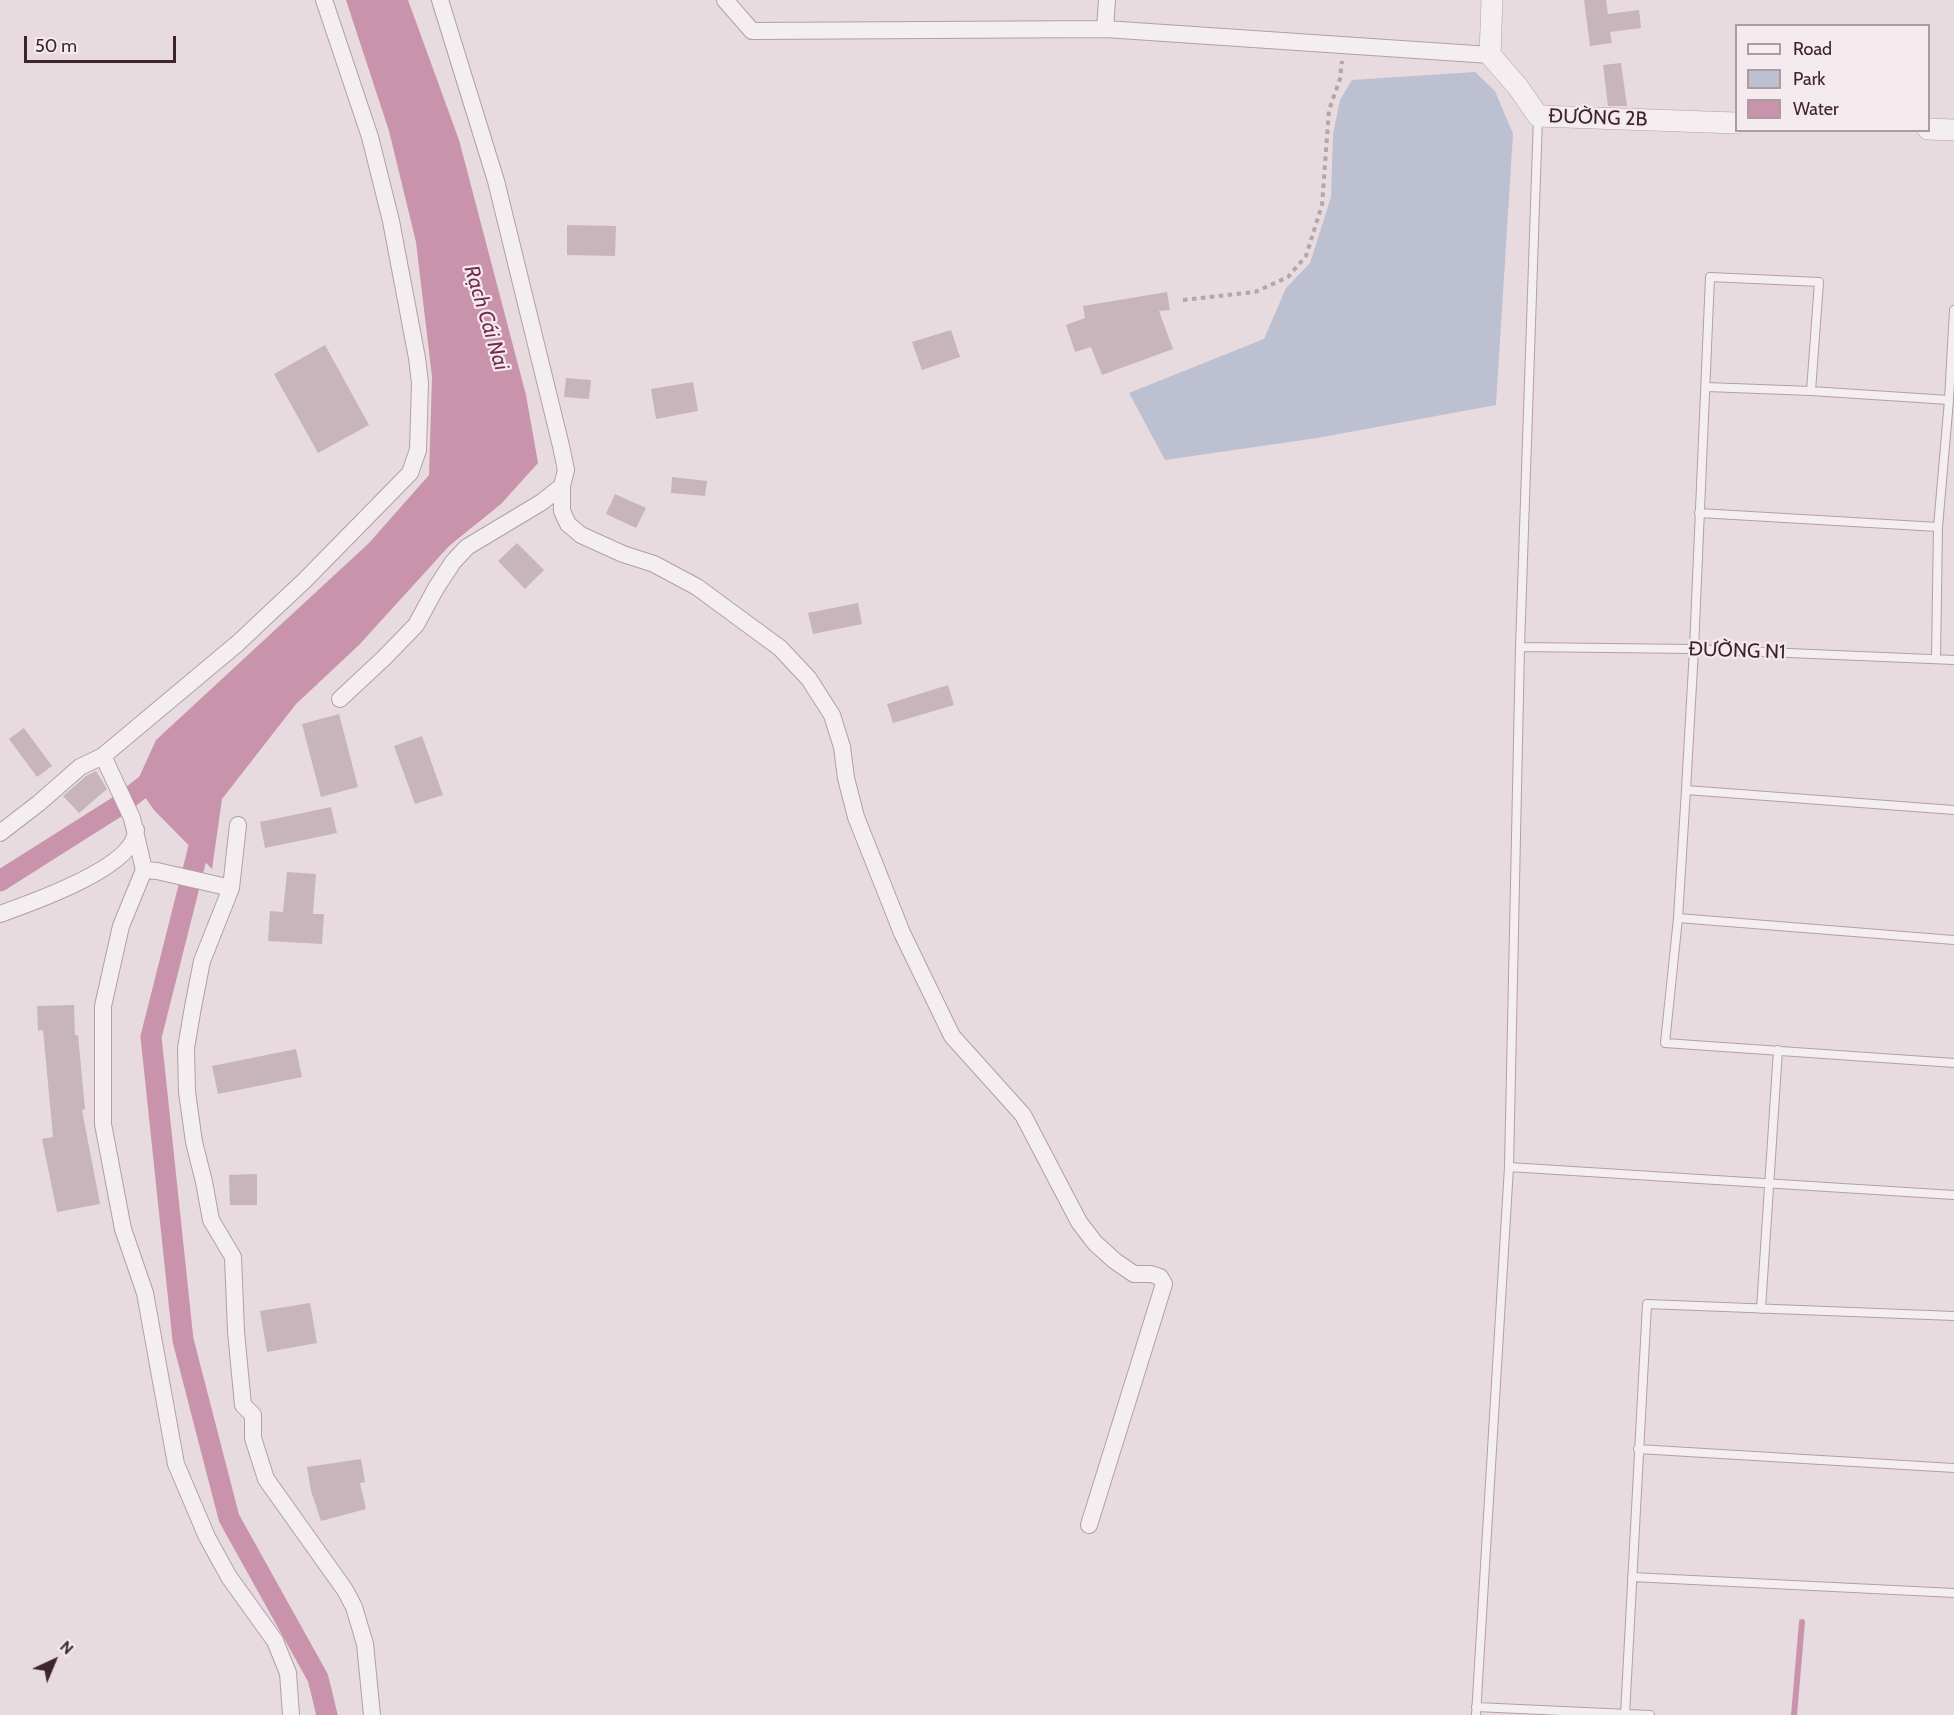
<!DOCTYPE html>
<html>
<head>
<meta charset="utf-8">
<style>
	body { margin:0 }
	#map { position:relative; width:1954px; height:1715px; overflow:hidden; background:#e7dbdf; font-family:Cabin,sans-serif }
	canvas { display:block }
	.legend { position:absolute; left:1735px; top:24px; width:195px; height:108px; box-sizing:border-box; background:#f5eaee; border:2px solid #ac9ba1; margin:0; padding:8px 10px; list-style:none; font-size:18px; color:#3e242d }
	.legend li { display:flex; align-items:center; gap:12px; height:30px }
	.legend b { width:30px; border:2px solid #ac9ba1 }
	.north { position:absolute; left:24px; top:1631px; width:60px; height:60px; -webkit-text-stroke:4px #f5eaee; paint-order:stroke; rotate:44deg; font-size:16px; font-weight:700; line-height:24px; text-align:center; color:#3e242d }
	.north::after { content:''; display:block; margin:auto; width:21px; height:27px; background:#3e242d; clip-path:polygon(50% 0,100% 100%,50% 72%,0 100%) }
	.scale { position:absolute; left:24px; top:36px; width:152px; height:27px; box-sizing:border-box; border:3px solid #3e242d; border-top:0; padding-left:8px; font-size:18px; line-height:21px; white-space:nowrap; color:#3e242d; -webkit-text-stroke:4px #f5eaee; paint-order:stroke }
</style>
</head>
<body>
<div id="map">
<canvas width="1954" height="1715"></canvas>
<ul class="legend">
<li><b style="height:8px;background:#f5eef0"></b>Road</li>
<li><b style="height:16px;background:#bcc0d1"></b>Park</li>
<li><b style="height:16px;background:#ca93ac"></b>Water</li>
</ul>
<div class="north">N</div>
<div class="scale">50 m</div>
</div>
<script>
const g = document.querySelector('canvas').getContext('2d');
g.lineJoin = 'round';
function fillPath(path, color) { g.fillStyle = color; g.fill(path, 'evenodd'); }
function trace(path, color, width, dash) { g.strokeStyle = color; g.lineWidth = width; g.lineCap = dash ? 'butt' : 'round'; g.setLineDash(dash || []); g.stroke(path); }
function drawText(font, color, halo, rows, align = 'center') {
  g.font = font + ' Cabin,sans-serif'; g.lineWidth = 4.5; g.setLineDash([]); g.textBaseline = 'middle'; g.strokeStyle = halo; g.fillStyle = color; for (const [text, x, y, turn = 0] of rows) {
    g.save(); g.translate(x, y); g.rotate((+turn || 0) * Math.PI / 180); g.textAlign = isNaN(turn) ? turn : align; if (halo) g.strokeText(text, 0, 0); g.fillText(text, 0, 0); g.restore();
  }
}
fillPath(new Path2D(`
	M1475,72L1495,91L1513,134L1496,405L1317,438L1165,460L1129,393L1264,339L1286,288L1310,263L1331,197L1333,134L1340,100L1352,80Z`), '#bcc0d1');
fillPath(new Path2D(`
	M346,0H408L459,140L526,395L538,463L501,504L449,546L359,645L296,704L222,799L212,869L154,810L136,784L156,740L369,543L429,475L432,377L416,242L389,131Z`), '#ca93ac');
trace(new Path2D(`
	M1794,1715L1802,1622`), '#ca93ac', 6);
trace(new Path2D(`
	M204,827L151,1037L183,1340L229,1518L318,1678L327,1715
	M0,881L120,805L161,773`), '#ca93ac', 21);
fillPath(new Path2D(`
	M1584,0H1606L1608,14L1639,10L1641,28L1610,32L1612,43L1590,46Z
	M1621,63L1627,106H1608L1603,65Z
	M567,225L616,226L615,256L567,255Z
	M1167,292L1170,310L1159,311L1173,349L1102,375L1091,347L1075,352L1066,325L1085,318L1083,306Z
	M951,330L960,357L922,370L912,342Z
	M325,345L369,425L318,453L274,374Z
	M566,378L591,380L589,399L564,397Z
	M693,382L698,411L656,419L651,389Z
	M672,477L707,481L705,496L671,493Z
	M615,494L646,508L636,528L606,514Z
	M517,543L544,570L525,589L498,561Z
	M858,603L862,624L813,634L808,613Z
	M948,685L954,705L893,723L887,704Z
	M339,714L358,787L321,797L302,724Z
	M24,728L52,766L37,777L9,739Z
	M422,736L443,795L415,804L394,746Z
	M96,771L107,789L79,813L63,796L86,776Z
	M331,807L337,833L265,848L260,822Z
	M287,872L316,874L313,914H324L322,944L268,941L270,911L283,912Z
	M74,1005L75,1035H78L85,1109L82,1110L100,1204L57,1212L42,1139L53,1137L43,1030L38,1031L37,1006Z
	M296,1049L302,1077L218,1094L212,1066Z
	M257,1174V1205H230L229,1175Z
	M310,1303L317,1343L267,1352L260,1311Z
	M361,1459L365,1482L360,1483L366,1509L321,1521L311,1491L307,1467Z`), '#c7b5bb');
const service = new Path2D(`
	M1707,387L1811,391
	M1949,400L1811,391L1819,282L1710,277L1694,649L1686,790L1678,918L1665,1043L1954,1063
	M1699,513L1938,527
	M1520,647L1694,649L1954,660
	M1936,659L1938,527L1949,400L1954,310
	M1686,790L1954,810
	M1678,918L1954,940
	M1509,1167L1954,1195
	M1761,1309L1778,1050
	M1638,1449L1954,1468
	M1632,1577L1954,1593
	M1476,1707L1650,1715
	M1476,1715L1509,1167L1520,647L1538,117
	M1625,1715L1647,1304L1954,1316`);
const minor = new Path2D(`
	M440,0L496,181L561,446L566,470L562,486V511L568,524L581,535L623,554L654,564L697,587L780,648L809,679L832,715L842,747L846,778L856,817L902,933L952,1036L1023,1115L1079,1222L1095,1243L1115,1261L1134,1274H1151L1160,1277L1164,1284L1089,1525
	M725,0L752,31L1105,29L1490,55
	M1105,29L1107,0
	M340,699L384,658L416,625L436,588L453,562L467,547L542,502L562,486
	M103,756L132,818L144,870L157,871L231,888
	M238,825L231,888L202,961L193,1007L186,1048L187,1092L194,1142L204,1182L211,1220L233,1257L236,1332L243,1405L253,1415V1438L266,1479L345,1590L354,1607L365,1644L372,1715
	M0,833L39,803L80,767L103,756L238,643L305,580L410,473L418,450L420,383L417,358L391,221L370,137L324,0
	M144,870L121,926L103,1006V1124L123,1229L145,1293L176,1464L207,1537L229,1577L275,1641L288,1673L291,1715
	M0,914C31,903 135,867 136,830`);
const tertiary = new Path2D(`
	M1492,0L1490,55L1518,87L1538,116L1736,123
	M1928,129L1954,130`);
trace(service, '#b1a0a6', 10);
trace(minor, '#b1a0a6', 18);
trace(tertiary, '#b1a0a6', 22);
trace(new Path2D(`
	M1183,300L1255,292L1288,277L1306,256L1322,205L1329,110L1340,79L1342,61`), '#b3a5aa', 4, [4.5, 4.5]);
trace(service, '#f5eef0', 8);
trace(minor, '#f5eef0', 16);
trace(tertiary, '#f5eef0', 21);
drawText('20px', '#3e242d', '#f5eaee', [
	["ĐƯỜNG 2B",1598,118,2],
	["ĐƯỜNG N1",1737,651,2]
]);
drawText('italic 21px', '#742c4a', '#f5eaee', [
	["Rạch Cái Nai",486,318,73]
]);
</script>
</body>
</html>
